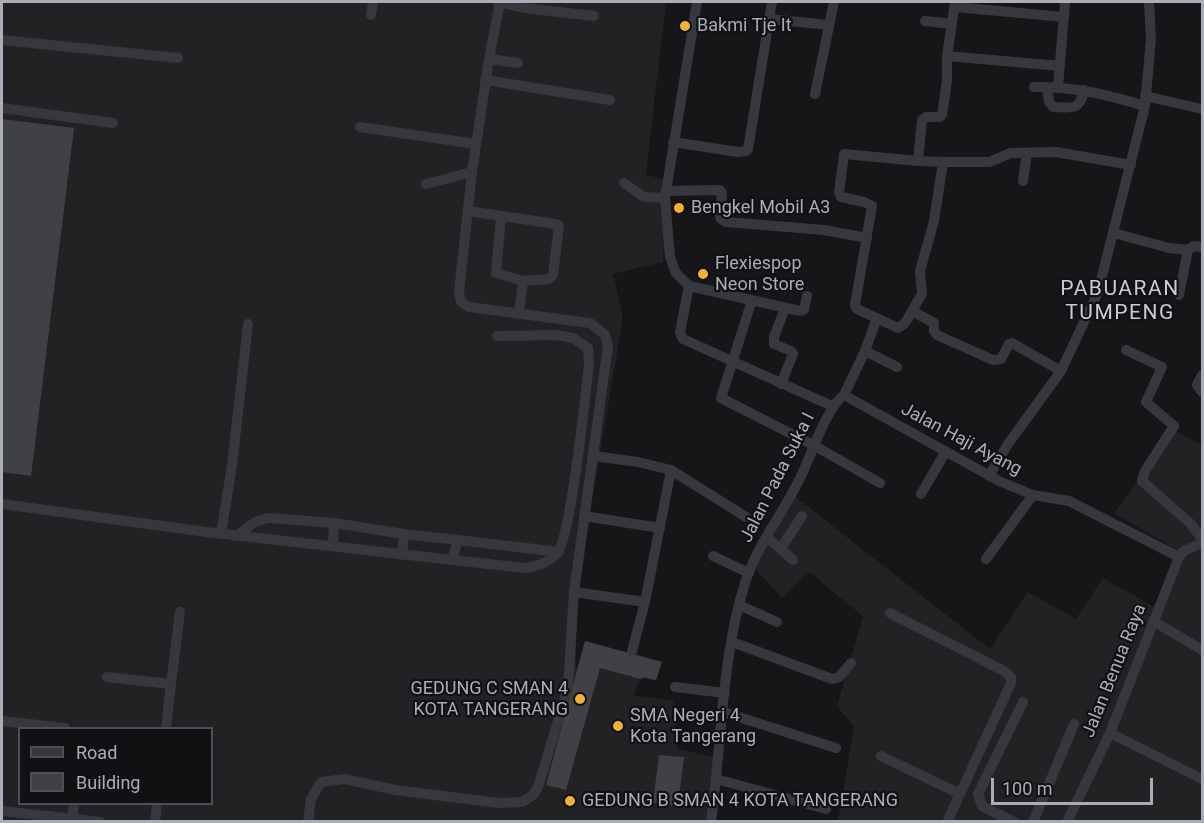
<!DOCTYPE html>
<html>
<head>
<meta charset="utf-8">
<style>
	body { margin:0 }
	#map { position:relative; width:1204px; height:823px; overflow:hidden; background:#161618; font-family:Roboto,sans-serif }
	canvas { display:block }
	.frame { position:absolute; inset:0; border:3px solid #a8adb8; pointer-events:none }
	.legend { position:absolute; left:18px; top:727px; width:195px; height:78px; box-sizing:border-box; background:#111113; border:2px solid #4d4f55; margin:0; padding:8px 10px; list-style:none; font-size:18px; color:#a8adb8 }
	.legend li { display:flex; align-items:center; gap:12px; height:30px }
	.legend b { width:30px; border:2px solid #4d4f55 }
	.scale { position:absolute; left:991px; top:778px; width:162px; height:27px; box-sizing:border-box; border:3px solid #a8adb8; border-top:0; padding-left:8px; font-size:18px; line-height:21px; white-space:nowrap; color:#a8adb8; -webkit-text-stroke:4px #111113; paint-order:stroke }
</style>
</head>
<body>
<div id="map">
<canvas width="1204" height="823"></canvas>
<div class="frame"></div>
<ul class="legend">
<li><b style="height:8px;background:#37383d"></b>Road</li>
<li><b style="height:16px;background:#404145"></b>Building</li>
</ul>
<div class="scale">100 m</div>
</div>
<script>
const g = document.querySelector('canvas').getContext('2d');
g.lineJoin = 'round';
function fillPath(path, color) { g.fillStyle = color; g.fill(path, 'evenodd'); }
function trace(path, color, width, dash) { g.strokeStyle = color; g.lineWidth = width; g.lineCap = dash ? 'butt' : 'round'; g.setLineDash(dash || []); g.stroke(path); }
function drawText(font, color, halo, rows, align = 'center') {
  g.font = font + ' Roboto,sans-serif'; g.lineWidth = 4.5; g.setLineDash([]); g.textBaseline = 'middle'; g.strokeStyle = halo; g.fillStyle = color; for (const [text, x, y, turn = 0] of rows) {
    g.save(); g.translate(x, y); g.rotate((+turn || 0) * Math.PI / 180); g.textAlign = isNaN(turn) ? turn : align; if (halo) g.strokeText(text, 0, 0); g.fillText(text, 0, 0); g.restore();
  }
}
fillPath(new Path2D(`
	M2,2H666L646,174L665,181L663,262L613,274L623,317L575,603L576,670L585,641L662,662L656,680L641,679L633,695L673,701L678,749L718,758L710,821L2,822ZM20,728H212V804H20Z
	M1174,430L1202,445V821H838L854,727L837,706L863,616L809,572L782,598L753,566L793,495L990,649L1028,592L1076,619L1103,578L1154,607L1179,551L1114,513Z`), '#222225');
fillPath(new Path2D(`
	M2,119L74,128L31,476L2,472Z
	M585,641L662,662L656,680L643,677L641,679L600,668L566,790L546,785Z
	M659,755L684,757L678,806L653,803Z`), '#404145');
trace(new Path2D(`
	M498,2L524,8L594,16
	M697,2L665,198L670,257L676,273L689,286L680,332L683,339L832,406
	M955,7L1064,17
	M371,15L373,2
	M769,19L829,25
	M925,21L952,24
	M2,40L178,58
	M947,56L1060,66
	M489,59L518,63
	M485,80L610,100
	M1034,87C1076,87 1105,94 1145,106
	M1047,87L1049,102L1053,107C1071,107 1080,112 1084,90
	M1058,87L1065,2
	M815,94L834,2
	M1145,96L1202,109
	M2,108L113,123
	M360,127L476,144
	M673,142L738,152L746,151L748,149L772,2
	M918,161L844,154L839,192L841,197L864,202L872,206L855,305L857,309L898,328L905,323L922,294L920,271L934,221L943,162L918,161L922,120L926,117H940L942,115L947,81V56L955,2
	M943,162H989L1011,153L1056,152L1131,165
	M1023,181L1027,153
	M624,183L644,197L665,198
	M426,184L472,172
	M666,191L720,190L722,193L720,218L726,222L824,230L867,238
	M468,211L556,224L559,226L553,275L549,279L523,281L519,313
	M501,217L496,273L523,281
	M1114,233L1169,248L1188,250
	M689,286L800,311L804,310L807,296
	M1179,295L1188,250L1194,246L1202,247
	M752,300L721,398L815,446L880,483
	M912,311L934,323V331L937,335L993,360L1001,359L1009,344L1012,343L1061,371
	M1126,350L1162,367L1146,402L1174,426L1145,471L1142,481L1191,524L1202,539
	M865,351L897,367
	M1202,375L1197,385L1202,392
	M781,384L793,354L791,351L774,344V337L785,308
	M844,395L865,351L877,318
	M594,456L638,462L671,470L746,517
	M989,476L1008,444L1061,371L1098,292L1145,106L1151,39L1149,2
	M921,494L946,451
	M2,504L206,532L524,568C537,567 548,563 557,553C571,539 585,395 589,365L588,348L573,338L557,335L497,336
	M584,516L660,528
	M221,534L232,465L248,324
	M404,534L458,540
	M236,536L255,522L268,518L334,523L404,534L402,555
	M767,537L793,560
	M333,546L334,523
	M781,548L802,516
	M713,556L749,573
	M986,559L1033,495
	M452,560L458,540L559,552
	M574,592L645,602L632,651
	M645,602L671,470
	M739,605L777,622
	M890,613L1004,671L1011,677V683L947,822
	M1153,621L1202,650
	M732,642L832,679L839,677L851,663
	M107,677L171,684L166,728
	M171,684L180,612
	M675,687L725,693
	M723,712L836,748
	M2,721L65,728
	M1110,733L1202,779
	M881,756L960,794
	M716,779L826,809
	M2,811L101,822
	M72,819L74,804
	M155,822L157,804
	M308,822L311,799L321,782L345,779L395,790L499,803L522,802L533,795L538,787L568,688L574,592L608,346L605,335L590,323L469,307L461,302L459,292L472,172L489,59L500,2
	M711,822C722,743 721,659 745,583C757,544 785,511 802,474C812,453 827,407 844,395L999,481L1033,495L1069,501L1179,557
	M1014,822L982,806L978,794L1023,702
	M1033,822L1074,724
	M1067,822L1110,733L1179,557L1184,551L1202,543`), '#37383d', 10);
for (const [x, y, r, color] of [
	[685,26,6,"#f2b134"],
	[679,208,6,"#f2b134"],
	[703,274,6,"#f2b134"],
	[580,699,6,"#f2b134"],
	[618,726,6,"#f2b134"],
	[570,801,6,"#f2b134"]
]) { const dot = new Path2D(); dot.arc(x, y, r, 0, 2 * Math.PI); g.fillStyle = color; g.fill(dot); trace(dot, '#111113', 2); }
drawText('18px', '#a8adb8', '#111113', [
	["Bakmi Tje It",697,26],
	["Bengkel Mobil A3",691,208],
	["Flexiespop",715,264],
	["Neon Store",715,285],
	["GEDUNG C SMAN 4",568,689,"right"],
	["KOTA TANGERANG",568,710,"right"],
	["SMA Negeri 4",630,716],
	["Kota Tangerang",630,737],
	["GEDUNG B SMAN 4 KOTA TANGERANG",582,801]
], 'left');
drawText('18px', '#a8adb8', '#111113', [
	["Jalan Haji Ayang",961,440,28],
	["Jalan Pada Suka I",778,478,-63],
	["Jalan Benua Raya",1115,671,-68]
]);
g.letterSpacing = '1.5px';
drawText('21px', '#c9ccd4', '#111113', [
	["PABUARAN",1120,290],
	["TUMPENG",1120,314]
]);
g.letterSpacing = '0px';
</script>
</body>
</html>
